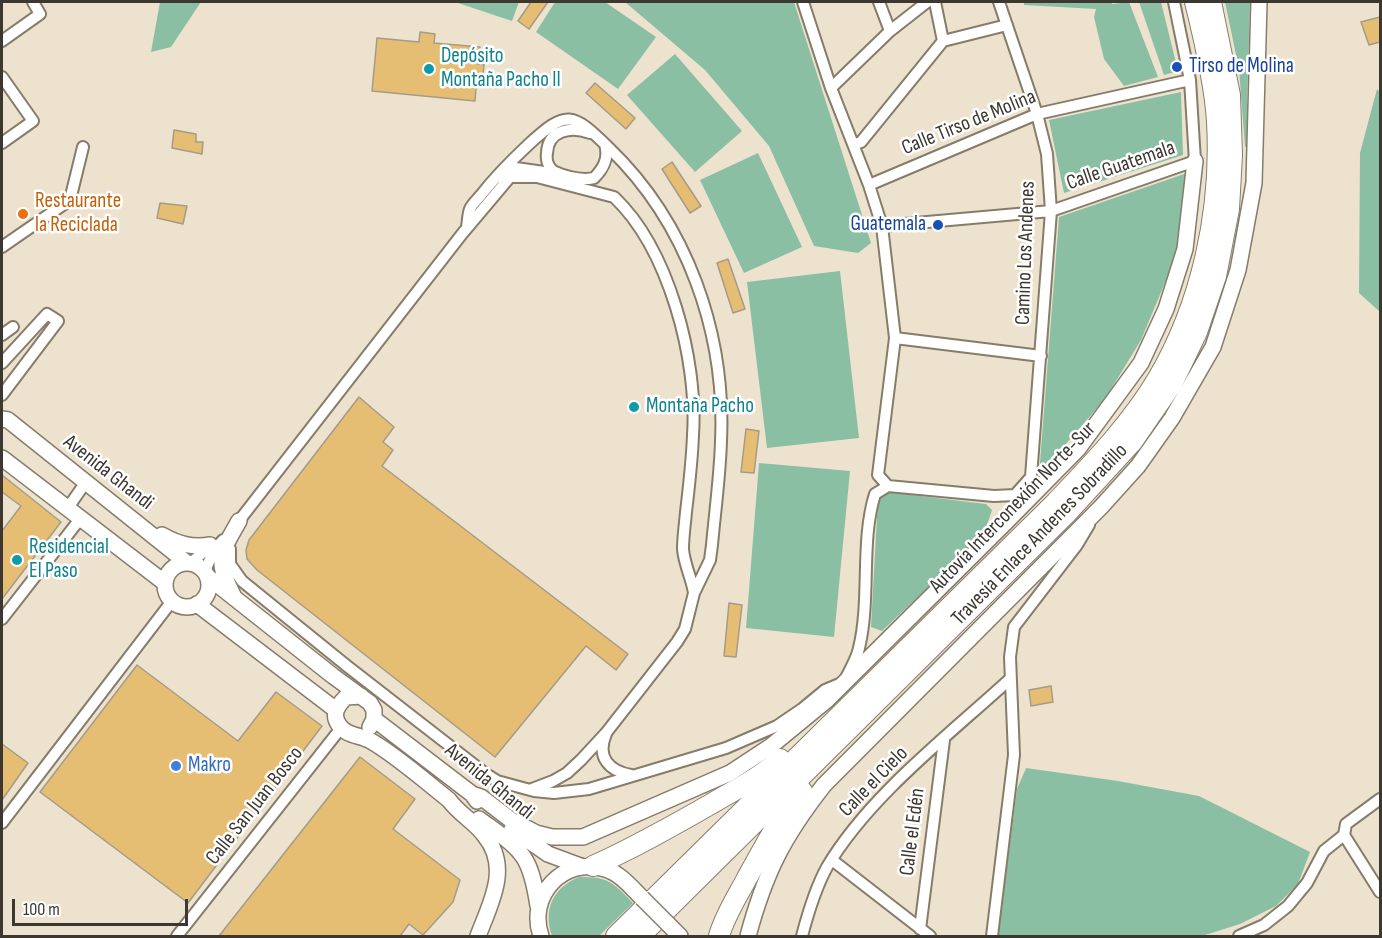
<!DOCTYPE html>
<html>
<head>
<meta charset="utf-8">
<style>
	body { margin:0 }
	#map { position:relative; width:1382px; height:938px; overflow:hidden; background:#ede2ce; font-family:"Sofia Sans Condensed",sans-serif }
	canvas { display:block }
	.frame { position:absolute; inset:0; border:3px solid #3c3730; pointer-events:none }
	.scale { position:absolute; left:12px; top:899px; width:176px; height:27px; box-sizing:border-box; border:3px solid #3c3730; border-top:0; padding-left:8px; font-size:18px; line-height:21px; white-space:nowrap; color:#3c3730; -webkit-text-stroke:4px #fff; paint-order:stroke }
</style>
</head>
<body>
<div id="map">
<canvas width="1382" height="938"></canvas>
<div class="frame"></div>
<div class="scale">100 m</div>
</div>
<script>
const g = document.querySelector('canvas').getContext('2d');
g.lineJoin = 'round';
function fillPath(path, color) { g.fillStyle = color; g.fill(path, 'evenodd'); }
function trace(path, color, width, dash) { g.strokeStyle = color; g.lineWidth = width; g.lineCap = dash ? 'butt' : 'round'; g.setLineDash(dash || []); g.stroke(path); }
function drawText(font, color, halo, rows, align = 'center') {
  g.font = font + ' "Sofia Sans Condensed",sans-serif'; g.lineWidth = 5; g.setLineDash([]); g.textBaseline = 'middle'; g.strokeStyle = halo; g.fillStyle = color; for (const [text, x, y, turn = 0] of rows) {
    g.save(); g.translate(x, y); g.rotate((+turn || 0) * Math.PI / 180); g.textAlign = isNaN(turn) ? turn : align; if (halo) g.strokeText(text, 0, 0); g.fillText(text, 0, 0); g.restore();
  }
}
fillPath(new Path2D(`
	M160,2H201L171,47L151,52Z
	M455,2H519L512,21Z
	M555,2H605L656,37L618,89L536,32Z
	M625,2H794L871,243L858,253L814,246L769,146L705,70Z
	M1024,2H1112V4L1129,2L1158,77L1124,86L1104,59L1094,17L1096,9L1024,5Z
	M1139,2H1161L1177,67L1175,72L1164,75Z
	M1225,2H1250L1247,104H1251L1250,146L1245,147L1239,69Z
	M675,54L742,131L695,172L627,95Z
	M1377,89L1380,92V312L1359,293L1360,153Z
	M1181,92L1183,155L1064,193L1049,120Z
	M758,153L802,247L744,273L700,180Z
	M1187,173L1175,259L1141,340L1105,399L1039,475L1059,217Z
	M840,271L859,438L767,448L747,282Z
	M759,463L850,471L834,637L746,628Z
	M887,492L986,504L992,510L984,534L882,631L871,627L878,498Z
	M1026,768L1118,781L1199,796L1310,852L1298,884L1276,906L1240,924L1202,936H998L1017,789Z
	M579,877C610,877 612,882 633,903L599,936H552C543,909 553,888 579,877Z`), '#8bbfa4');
const building = new Path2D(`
	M531,2H548L529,29L518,21Z
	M1380,17V42L1369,45L1361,22Z
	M420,32L435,34L434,43L480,47L478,64H484L483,75L477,74L475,101L372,91L377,38L419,42Z
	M595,83L635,118L626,129L586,93Z
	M174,130L196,134V142H203L202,154L172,148Z
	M672,162L701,206L690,213L662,169Z
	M160,203L187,206L183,224L157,218Z
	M728,259L745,309L733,313L717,263Z
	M359,397L394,427L383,442L393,450L382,466L628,654L616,670L586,646L495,757L257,570L247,559L246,550L249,540Z
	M746,429L759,431L754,473L741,472Z
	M2,475L61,522L2,599V531L21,506L2,492Z
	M729,603L742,605L736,657L724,656Z
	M137,665L238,741L276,692L322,726L188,903L40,792Z
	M1051,686L1053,702L1031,706L1029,690Z
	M2,744L28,763L2,800Z
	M360,757L415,799L393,829L460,880L453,902L423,935L409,924L400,936H219Z`);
fillPath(building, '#e5be73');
trace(building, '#a59b88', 1.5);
const street = new Path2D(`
	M803,2L831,88L869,185L882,226L895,338L878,475L888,486
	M879,2L890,31
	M935,2L943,41
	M2,41L40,14L33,2
	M2,77L33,121L2,143
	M831,88L890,31L927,2
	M590,133C571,126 548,130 547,153C546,159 548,166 552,170C557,174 564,175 570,177C579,179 585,180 594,178C604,168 609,158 605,144
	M855,144L861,142L943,41L1007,25
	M502,178L516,168L558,174
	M869,185L1037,114L1190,80
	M882,226L1051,211L1195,161L1190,80L1174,2
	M467,227C468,221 468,214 470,209C472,204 478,199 481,195C496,176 511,161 528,145C567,109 572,112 609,148C687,223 726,333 721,441C720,476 715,511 712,545L710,560L694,593L685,629L677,642L606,733L581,760L567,773L553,781L532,789
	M2,247L70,200L83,147
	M2,335L13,327
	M895,338L1041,356
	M2,363L47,314L58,321L2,395
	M67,509L86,482
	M235,526L462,234L510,177H537L614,197C669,249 698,360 693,435C692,461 689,487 686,512C685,524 683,537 683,549C684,564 692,579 694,593
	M230,549V564L242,581L347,666L486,774L497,781L534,791L554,793L589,789L726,748L777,726L802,709L825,690L844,682C849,671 857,659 859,648C871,598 860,542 875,494L888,486L994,496L1015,495L1031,477L1051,211L1047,154L1037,114L999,2
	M191,563L212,544
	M205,571L214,550L223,540
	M2,619L80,519
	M606,734C596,757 609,771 631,775
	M2,823L172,601
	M1344,835L1380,892
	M1344,835L1346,824L1380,799
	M832,860L930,936
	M920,929L944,740
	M177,936L341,728
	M802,936C808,913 815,889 827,867C869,796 949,735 1010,679
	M992,936L1014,755L1010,657L1014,627L1077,545L1089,525
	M1239,936L1264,925L1288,906L1307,883L1324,851L1344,835`);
const secondary = new Path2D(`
	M2,419L8,420L187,563
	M2,458L165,583
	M162,535C178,544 192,548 210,545
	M165 585a22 22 0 1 1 44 0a22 22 0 1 1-44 0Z
	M208,577L333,676L370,703L374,710V719L370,727
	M233,595C215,560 220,554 239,521
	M197,604L336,710
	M361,696L346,697C338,705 331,714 339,725C346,736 361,735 371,741C397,756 425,781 449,800C459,814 475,822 485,836C511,868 490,904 478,936
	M374,719L472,794L477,801
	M472,794L481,797L511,820L536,833L552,837H583L730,773L771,746L827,700L1006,522L1078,449L1141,363L1166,309L1185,249L1195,161
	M479,819C521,850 530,852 538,906
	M512,829L548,854L583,867
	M668,924L680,936
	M541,936C527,896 563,856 605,869C620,873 631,887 642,898
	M748,936C765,873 783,837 824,785L1101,507L1138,466L1172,418L1213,347L1238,270L1254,183L1259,2`);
const highway = new Path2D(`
	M593,866C634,848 672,826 711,804C734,790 760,778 780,759
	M616,936L1056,502C1092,464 1130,425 1157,380C1202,304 1222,210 1217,122C1215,84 1204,38 1195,2
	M640,936L1066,514L1132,442L1172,384L1197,332L1216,276L1229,209L1232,155L1230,95L1211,2
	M719,936C725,915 737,897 747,878C764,848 779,817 802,791`);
trace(street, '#867c6a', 14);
trace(secondary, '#867c6a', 18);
trace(highway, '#867c6a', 22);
trace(street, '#fff', 10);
trace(secondary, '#fff', 15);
trace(highway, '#fff', 20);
const secondaryBridge = new Path2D(`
	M642,898L668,924`);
trace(secondaryBridge, '#867c6a', 18, []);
trace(secondaryBridge, '#fff', 15);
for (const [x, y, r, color] of [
	[1177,67,6,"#1a4fb4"],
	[429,69,6,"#0f9aa8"],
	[23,214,6,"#e8710a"],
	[938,225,6,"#1a4fb4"],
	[634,407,6,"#0f9aa8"],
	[17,560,6,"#0f9aa8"],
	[176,766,6,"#3f7fe0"]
]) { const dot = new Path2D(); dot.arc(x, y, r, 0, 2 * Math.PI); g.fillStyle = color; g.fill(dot); trace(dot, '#fff', 2); }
drawText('21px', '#0d838f', '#fff', [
	["Depósito",441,57],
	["Montaña Pacho II",441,81],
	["Montaña Pacho",646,407],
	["Residencial",29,548],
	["El Paso",29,572]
], 'left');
drawText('21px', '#164399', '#fff', [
	["Tirso de Molina",1189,67],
	["Guatemala",926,225,"right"]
], 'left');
drawText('21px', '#3c3730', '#fff', [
	["Calle Tirso de Molina",969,123,-22],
	["Calle Guatemala",1121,166,-19],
	["Camino Los Andenes",1026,253,-88],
	["Avenida Ghandi",108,473,38],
	["Autovía Interconexión Norte-Sur",1013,508,-46],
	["Travesía Enlace Andenes Sobradillo",1040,535,-46],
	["Avenida Ghandi",489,782,39],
	["Calle el Cielo",874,782,-46],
	["Calle San Juan Bosco",255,806,-52],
	["Calle el Edén",913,832,-83]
]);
drawText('21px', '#c56008', '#fff', [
	["Restaurante",35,202],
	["la Reciclada",35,226]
], 'left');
drawText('21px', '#366cbe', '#fff', [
	["Makro",188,766]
], 'left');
</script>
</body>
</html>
